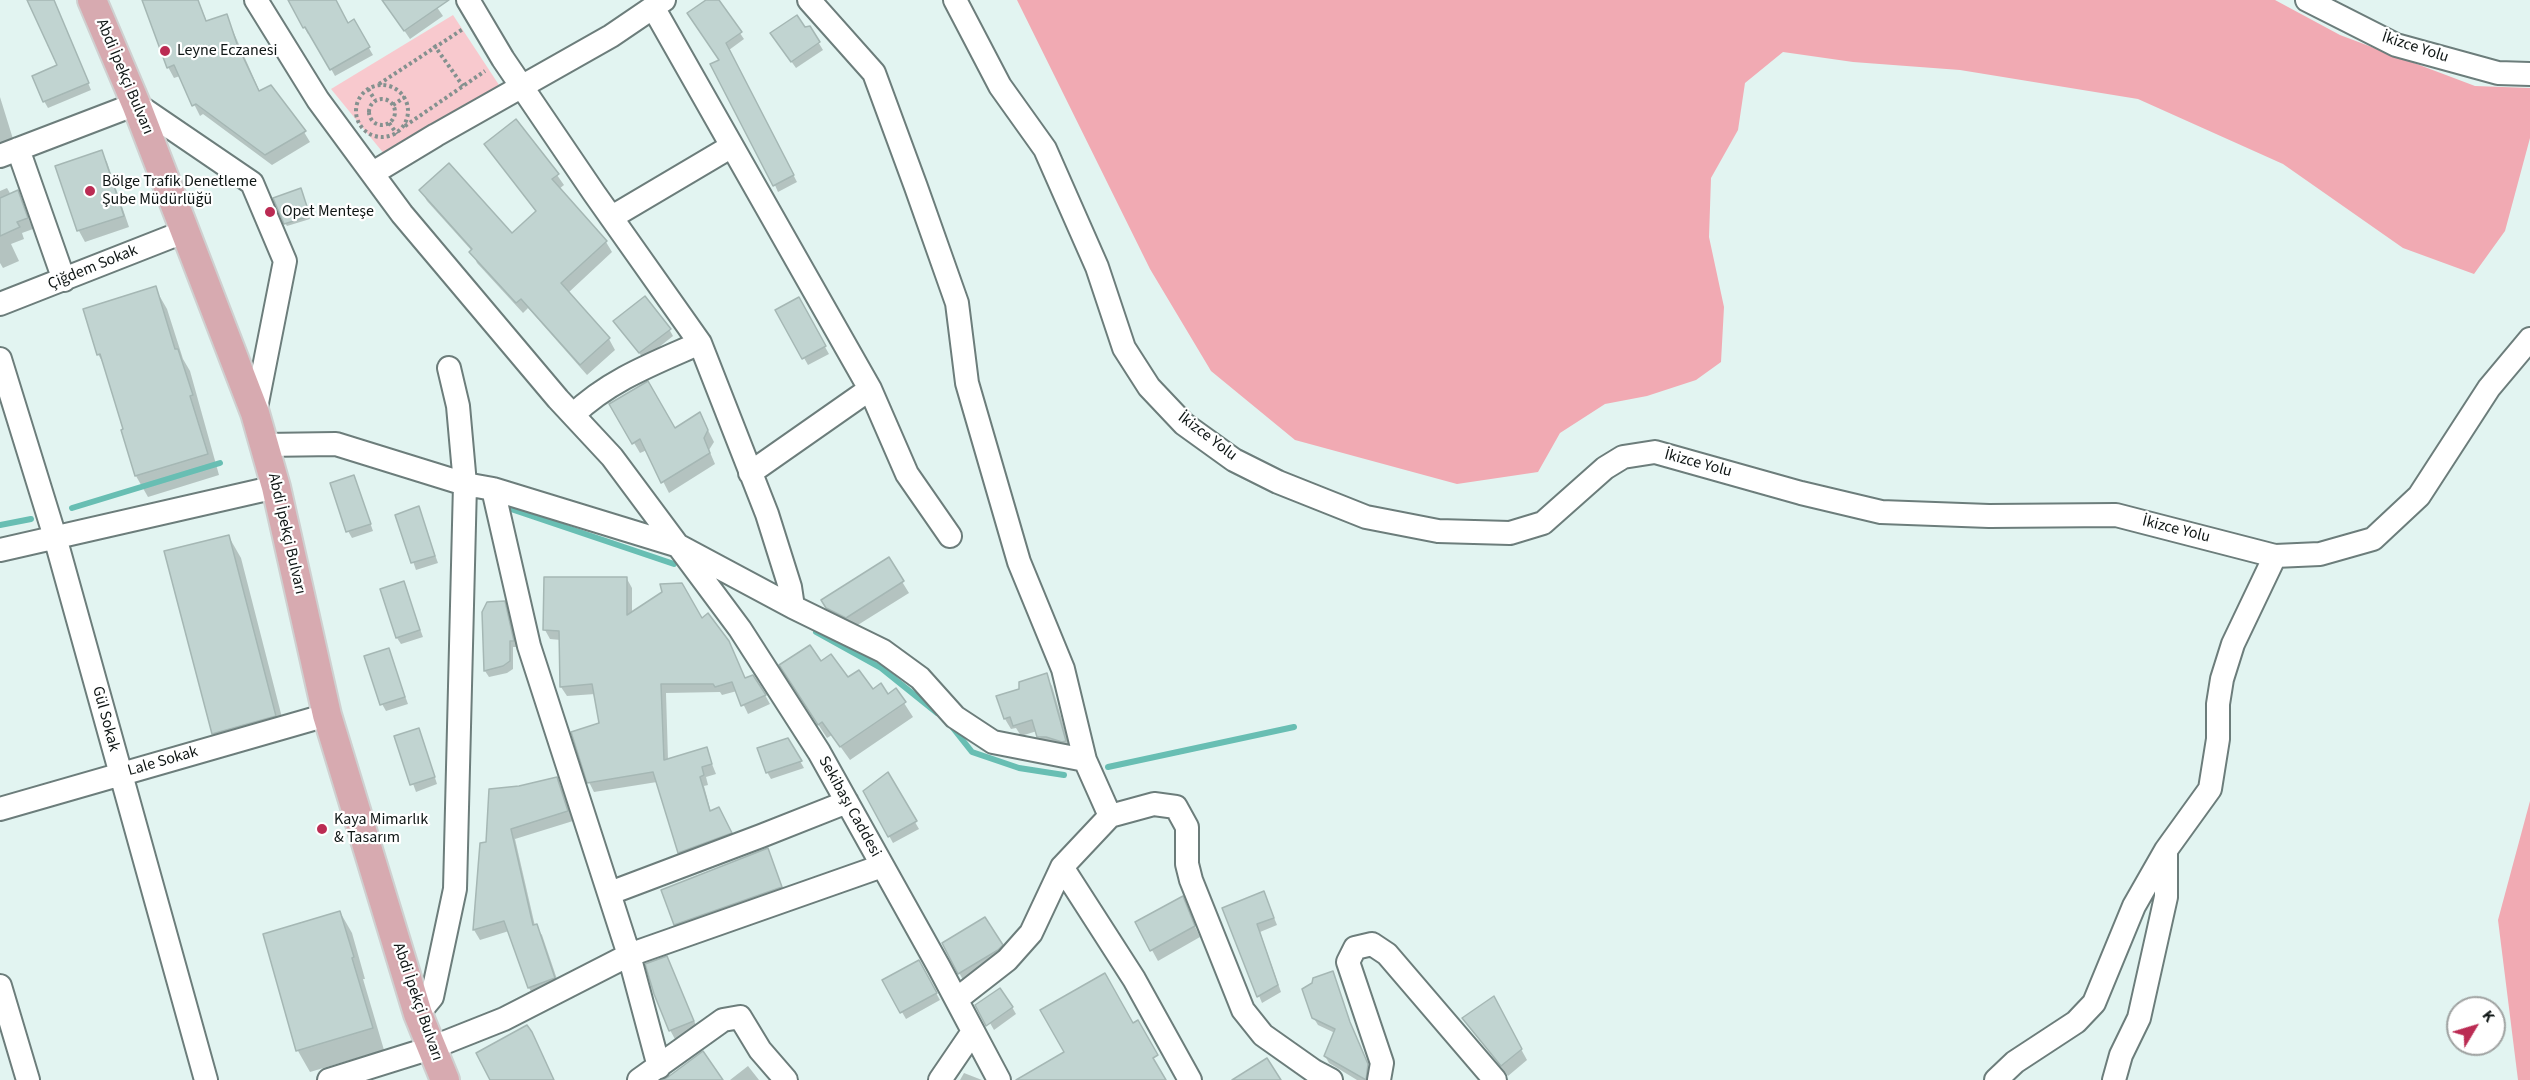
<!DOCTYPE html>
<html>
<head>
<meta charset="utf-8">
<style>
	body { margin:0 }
	#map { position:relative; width:2530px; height:1080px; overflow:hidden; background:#e2f4f1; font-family:"Source Sans 3",sans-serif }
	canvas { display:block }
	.north { position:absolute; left:2446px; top:996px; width:60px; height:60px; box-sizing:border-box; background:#fff; border:2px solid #9fa2a1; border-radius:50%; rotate:52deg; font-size:16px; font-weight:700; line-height:24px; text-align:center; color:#0f1615 }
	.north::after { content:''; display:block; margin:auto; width:21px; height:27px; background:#bb2b53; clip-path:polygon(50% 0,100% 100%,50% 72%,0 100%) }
</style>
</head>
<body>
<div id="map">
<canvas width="2530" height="1080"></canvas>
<div class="north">K</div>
</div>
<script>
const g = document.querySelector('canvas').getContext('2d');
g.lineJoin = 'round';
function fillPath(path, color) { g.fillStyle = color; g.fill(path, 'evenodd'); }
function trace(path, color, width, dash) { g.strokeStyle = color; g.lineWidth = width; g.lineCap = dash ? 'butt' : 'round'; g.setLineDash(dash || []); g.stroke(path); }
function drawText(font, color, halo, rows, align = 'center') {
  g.font = font + ' "Source Sans 3",sans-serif'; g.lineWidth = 4.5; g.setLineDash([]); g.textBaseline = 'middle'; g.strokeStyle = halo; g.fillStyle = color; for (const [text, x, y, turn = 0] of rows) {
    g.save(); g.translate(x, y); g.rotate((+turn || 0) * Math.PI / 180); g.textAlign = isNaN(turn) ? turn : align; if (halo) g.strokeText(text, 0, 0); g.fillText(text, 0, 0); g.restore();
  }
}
fillPath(new Path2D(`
	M453,15L499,85L385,155L331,89Z`), '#f8c9ce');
fillPath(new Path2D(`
	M1017,0H2275L2340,35L2475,86L2530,88V138L2505,231L2474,274L2403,248L2283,164L2138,99L1960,70L1853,62L1783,52L1745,83L1738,130L1711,178L1709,237L1724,307L1721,362L1696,380L1647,396L1605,404L1560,433L1538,472L1457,484L1295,440L1211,371L1150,269Z
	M2530,801V1080H2518L2498,920Z`), '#f1aab3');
fillPath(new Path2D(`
	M29,0H54L91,90L48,108L44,101L59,66Z
	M144,0H198L207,22L226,15L260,92L304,132L310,142L272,165L203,114L200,116L180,76L174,78L168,67Z
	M294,0H335L348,24L353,21L373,55L335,76L311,33L308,34L290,2Z
	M389,0H432L443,16L410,39L393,14Z
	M709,0H717L744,39L729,50L797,182L778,192L720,61Z
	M809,27L823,50L796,68L776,40Z
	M0,97L13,139L0,143Z
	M486,144L557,175L564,185L559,189L606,242L612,252L568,293L609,339L615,350L587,375L528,308L523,313L477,263L472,251L427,201L421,190L512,235L537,213Z
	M101,152L107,162L129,227L85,242L79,231L57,166Z
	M7,188L11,195L17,192L33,229L22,233L24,239L11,244L19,261L3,268L0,263V191Z
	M302,193L310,219L287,226L285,223Z
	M155,288L167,309L183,359L190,371L219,475L148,497L136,476L105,367L98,354Z
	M798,299L829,354L808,365L777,310Z
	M619,328L669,329L673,336L644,359Z
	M611,404L675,430L700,414L714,442L709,450L715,464L669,493L647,450L640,453Z
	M354,477L373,531L352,538L348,531Z
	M418,508L438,563L416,570L397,516Z
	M229,537L241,558L287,737L225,754L213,733Z
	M888,559L909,593L853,628L834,619L823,601Z
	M627,579L632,588V613L702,621L745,679L765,695L770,704L748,714L737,691L722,695L720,692L666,693L668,760L706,749L716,774L706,777L708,785L704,786L711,812L724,818L736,842L684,862L679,852L657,782L594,792L589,782L600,724L595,694L567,696L561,687V640L550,639L545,630Z
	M403,583L423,637L401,644L397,638Z
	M504,603L508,610L517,647H513V669L507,673L489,677L485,671L483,613Z
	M388,650L408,704L386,711L382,704Z
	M820,663L848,680L904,703L913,717L850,760L832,735L827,738L789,680Z
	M1046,675L1052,686L1071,751L1045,747L1037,731L1021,736L1016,728L1011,729L1005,719Z
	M396,737H422L437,784L416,792Z
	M788,740L804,768L771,779L767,772Z
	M887,774L919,829L893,843L865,792Z
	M556,779L562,789L573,821L515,839L535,926L542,935L560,988L535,998L529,988L509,931L480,940L474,930L481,845L487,843Z
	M767,850L786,896L681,933L676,924Z
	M1182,898L1200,937L1158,961L1137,923Z
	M1267,900L1277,925L1260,932L1281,992L1262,1003L1224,909Z
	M340,912L352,933L365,979H363L384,1050L310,1072L298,1051L284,1006Z
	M985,919L1005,952L963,980L944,944Z
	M666,958L699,1032L676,1041L670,1030Z
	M919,962L940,1000L906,1019L884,981Z
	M1333,973L1353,1031L1371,1072L1370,1080H1357L1329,1063L1325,1056L1335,1033L1318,1025L1313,1017V984Z
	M1493,998L1527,1060L1508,1076L1464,1019Z
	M979,1004L1012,1007L1016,1014L994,1030Z
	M748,1066L759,1080H730Z
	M964,1073L982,1080H960Z`), '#0003');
trace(new Path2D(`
	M72,508L220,463
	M511,509L674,564
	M0,525L31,519
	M816,632L881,668L937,713
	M953,728L972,752L1019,768L1064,775
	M1108,767L1294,727`), '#68beb3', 6);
const building = new Path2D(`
	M27,0H54L89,83L43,102L32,76L57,65Z
	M142,0H198L206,21L227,14L237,44L259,91L271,85L306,131L265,155L196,104L192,106L174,65L167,68Z
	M288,0H336L348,23L354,19L370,47L330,70L305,27L303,28Z
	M382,0H449L404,31Z
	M706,0H719L742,32L726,43L794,175L773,186L710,64L719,60L687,13Z
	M797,15L805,27L810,26L820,42L791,62L770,33Z
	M516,119L559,174L552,179L607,241L561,283L610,338L580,365L521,299L516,303L469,252L472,249L419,190L449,163L512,233L536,211L484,144Z
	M102,150L124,216L77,231L55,166Z
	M301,188L310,216L284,224L273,198Z
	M18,190L28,218L17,222L20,227L0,236V198Z
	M156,286L175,349H178L193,395L190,396L208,454L135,476L121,430L123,429L100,354L97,355L83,309Z
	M645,296L671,329L639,353L613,321Z
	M799,297L826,346L802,359L775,310Z
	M648,381L675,428L700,412L708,430L704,438L710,453L661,483L640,439L632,444L609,404Z
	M354,475L371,524L346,532L330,483Z
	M419,506L435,556L411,563L395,515Z
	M229,535L276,716L212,734L164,551Z
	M889,557L904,581L846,618L826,608L821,600Z
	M544,577H627V615L662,592L660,584L682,583L702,618L708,613L729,641L745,678L753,675L766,695L741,706L732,682L715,687L713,684H661L664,760L707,747L712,764L702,767L704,775L700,777L710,811L719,807L732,833L678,853L653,772L587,783L571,732L599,723L592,684L560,687L559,631L543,630Z
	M404,581L420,630L396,638L380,589Z
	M505,601L514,641H510V661L503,666L484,671L482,612L487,602Z
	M810,645L821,661L831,654L848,677L859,670L873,689L881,683L888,694L896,688L906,702L840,747L822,722L818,725L779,665Z
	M389,648L405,697L380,705L364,656Z
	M1047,673L1066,741L1062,742L1046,737H1037L1032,720L1013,726L1010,717L1004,719L996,696L1019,689V682Z
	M419,728L435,777L410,785L394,736Z
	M788,738L802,761L766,773L757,748Z
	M888,772L917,821L888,837L863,791Z
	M557,777L568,811L511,829L533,925L537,924L555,978L528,988L504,921L473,930L480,843L486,842L489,789L519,786Z
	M768,848L782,887L674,925L661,890Z
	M1264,891L1274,918L1257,924L1278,985L1257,997L1222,908Z
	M1183,896L1195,926L1150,951L1135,922Z
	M340,911L354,957L352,958L373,1028L296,1051L263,934Z
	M985,917L1003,945L998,950L958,974L942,943Z
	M667,956L694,1021L669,1031L654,994L645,964Z
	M919,960L937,993L900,1013L882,980Z
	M1333,971L1350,1022L1368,1064L1366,1080L1324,1056L1335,1029L1312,1018L1302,989L1312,983L1313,978Z
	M1105,973L1133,1023L1138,1020L1158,1055L1153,1058L1166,1080H1016L1064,1052L1040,1010Z
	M1000,988L1013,1007L986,1026L975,1005Z
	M1494,996L1522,1049L1501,1066L1462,1018Z
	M527,1025L532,1032L554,1080H490L476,1053Z
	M703,1051L723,1080H662L668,1077Z
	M1267,1058L1281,1080H1232Z`);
fillPath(building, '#c1d4d1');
trace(building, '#a5b7b4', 1.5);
const minor = new Path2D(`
	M256,0L318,100L402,214L558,399L612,457L740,629L819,752L939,967L999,1080
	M468,0L503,59L594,193L700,343L767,514L790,587L793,607
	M809,0L874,73L916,187L957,303L967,383L1019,562L1063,669L1085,760
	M955,0L1000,86L1045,149L1097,267L1124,348L1149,387L1184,424L1234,460L1278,482L1366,517L1438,531L1510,533L1543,523L1605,468L1623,457L1655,452L1801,493L1881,512L1989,516L2116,515L2275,556L2320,554L2373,539L2419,496L2489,388L2530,339
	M2307,0L2396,45L2498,73L2530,74
	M653,7L870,389L907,474L950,536
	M18,149L64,280
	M0,156L136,104L252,183L285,261L255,413
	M373,173L436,135L611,36L664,0
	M612,217L732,146
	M0,304L186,231
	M0,359L55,537L206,1080
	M573,415C609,380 655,363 700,343
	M264,445L336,444L465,484L493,489L679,546L793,607L883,651L920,678L955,717L993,742L1085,760L1110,816
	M750,473L870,389
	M493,489L529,646L629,955L659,1067
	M0,550L276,487
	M0,809L327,715
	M1062,867L1134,979L1190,1080
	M610,893L761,836L847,802
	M0,986L28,1080
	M957,999L1007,960L1031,933L1062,867L1110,816L1154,804L1176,807L1187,827V864L1191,880L1243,1010L1263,1035L1314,1071L1331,1080
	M418,1014L432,997L455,889L465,484L458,406L449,368
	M329,1080L431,1048L504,1019L629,955L882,866
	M639,1080L723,1020L740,1017L760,1050L786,1080
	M940,1080L972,1033
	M1379,1080L1382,1063L1348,962L1355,948L1372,944L1387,954L1495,1080
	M1996,1080L2015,1062L2076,1022L2094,1003L2134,906L2166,850L2210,789L2218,739V704L2222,679L2233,644L2275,556
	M2114,1080L2121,1055L2139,1018L2166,897V852`);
const major = new Path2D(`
	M92,0L136,104L255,413L276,487L327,715L418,1014L445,1080`);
trace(minor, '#6c7d7b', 26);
trace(major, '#cfd0d0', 32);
trace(new Path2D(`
	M434,45L463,86
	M379,84L463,29
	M356 111a26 26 0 1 1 52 0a26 26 0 1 1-52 0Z
	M368,89L375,100
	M369 112a13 13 0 1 1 26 0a13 13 0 1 1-26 0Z
	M393,105L405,97
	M389,123L397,134
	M405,126L485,71`), '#84918f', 4, [3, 3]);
trace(minor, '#fff', 22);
trace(major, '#d7aab0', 28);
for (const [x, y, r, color] of [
	[165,51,6,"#bb2b53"],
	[90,191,6,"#bb2b53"],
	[270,212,6,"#bb2b53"],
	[322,829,6,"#bb2b53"]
]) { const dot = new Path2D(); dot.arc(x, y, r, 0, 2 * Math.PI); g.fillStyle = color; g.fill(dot); trace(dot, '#fff', 2); }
drawText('16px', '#0f1615', '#fff', [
	["İkizce Yolu",2415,48,18],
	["Abdi İpekçi Bulvarı",124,77,67],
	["Çiğdem Sokak",93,268,-22],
	["İkizce Yolu",1207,437,37],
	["İkizce Yolu",1698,464,15],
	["İkizce Yolu",2176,530,14],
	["Abdi İpekçi Bulvarı",286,534,77],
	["Gül Sokak",105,719,75],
	["Lale Sokak",163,762,-16],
	["Sekibaşı Caddesi",849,807,61],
	["Abdi İpekçi Bulvarı",417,1002,71]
]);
drawText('16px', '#0f1615', '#fff', [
	["Leyne Eczanesi",177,51],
	["Bölge Trafik Denetleme",102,182],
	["Şube Müdürlüğü",102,200],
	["Opet Menteşe",282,212],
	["Kaya Mimarlık",334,820],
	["& Tasarım",334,838]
], 'left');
</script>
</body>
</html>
